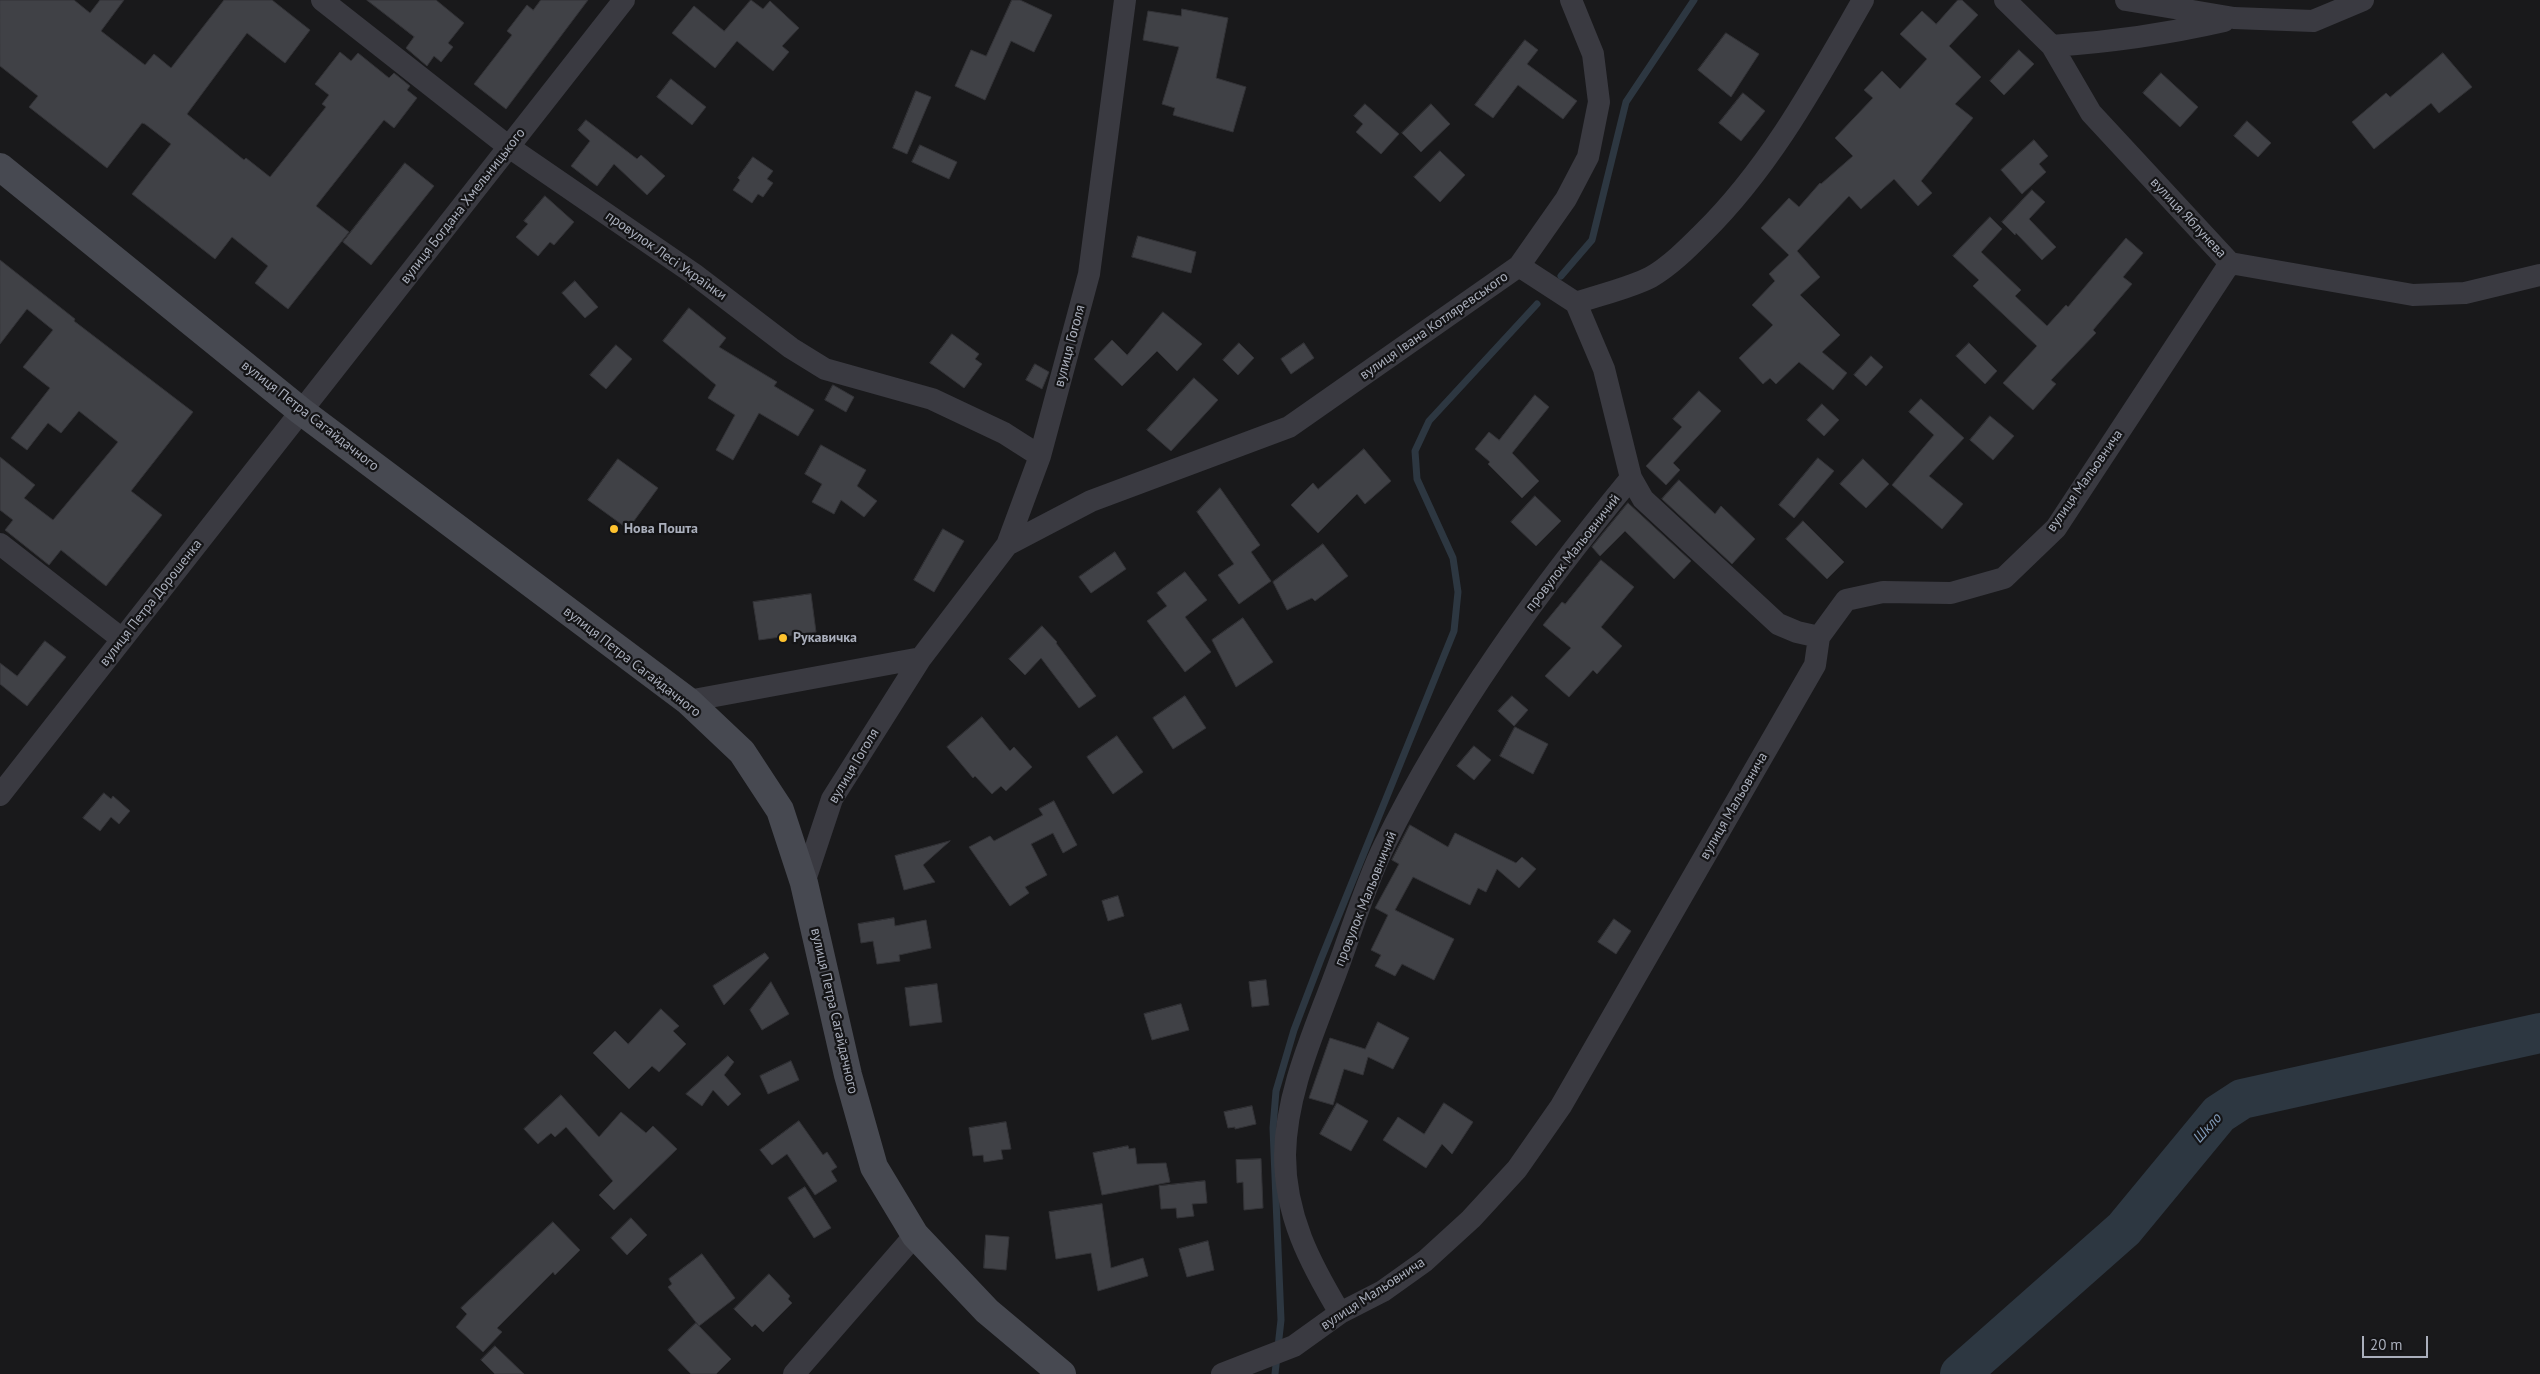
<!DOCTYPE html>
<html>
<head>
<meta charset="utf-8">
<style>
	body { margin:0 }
	#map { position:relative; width:2540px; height:1374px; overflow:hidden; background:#19191b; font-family:"PT Sans",sans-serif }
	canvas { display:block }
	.scale { position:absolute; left:2362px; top:1336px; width:66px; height:22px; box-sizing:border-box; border:2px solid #aaafbc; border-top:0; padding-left:6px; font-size:15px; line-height:18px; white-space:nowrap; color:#aaafbc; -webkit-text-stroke:4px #141416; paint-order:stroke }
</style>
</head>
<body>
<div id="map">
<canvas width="2540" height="1374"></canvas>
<div class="scale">20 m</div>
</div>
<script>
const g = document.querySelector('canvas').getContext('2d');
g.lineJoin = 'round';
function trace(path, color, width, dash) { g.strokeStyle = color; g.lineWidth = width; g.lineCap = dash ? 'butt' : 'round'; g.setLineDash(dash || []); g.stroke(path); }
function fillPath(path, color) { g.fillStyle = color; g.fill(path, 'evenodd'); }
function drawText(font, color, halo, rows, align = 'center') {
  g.font = font + ' "PT Sans",sans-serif'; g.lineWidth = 4.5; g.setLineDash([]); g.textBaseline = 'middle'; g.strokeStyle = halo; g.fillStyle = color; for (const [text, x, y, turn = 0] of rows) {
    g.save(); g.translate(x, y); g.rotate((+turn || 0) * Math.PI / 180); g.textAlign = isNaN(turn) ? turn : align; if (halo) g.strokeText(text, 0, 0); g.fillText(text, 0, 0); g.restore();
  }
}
trace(new Path2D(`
	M1561,276L1592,240L1626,102L1694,0
	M1275,1374L1281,1320L1273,1128L1276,1091L1294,1030L1321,959L1454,631L1458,592L1453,558L1417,479L1415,451L1429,421L1537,304`), '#2d3741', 7);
trace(new Path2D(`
	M1960,1374L2124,1229L2219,1114L2242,1099L2540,1033`), '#2d3741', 40);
const building = new Path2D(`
	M0,0H74L90,13L100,0H124L101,31L145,65L154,54L171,68L224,0H272L310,30L285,63L247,33L187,114L244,160L246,158L270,177L326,107L322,104L329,95L315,84L340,52L351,61L358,53L389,78L394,73L410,86L407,90L417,98L394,128L384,120L316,206L349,232L288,309L255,283L268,266L232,237L215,259L132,194L171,144L145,124L142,123L107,168L29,107L38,96L0,66Z
	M367,0H436L464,23L448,43L453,47L441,62L434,56L427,66L406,48L414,37Z
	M541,0H588L506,109L474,84L512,35L507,31L527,5L533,10Z
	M751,0L763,9L770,1L799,28L782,46L789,52L773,71L737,41L715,68L672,33L694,6L724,31Z
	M1012,0H1020L1052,15L1034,52L1011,41L985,100L955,86L971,50L986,56Z
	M1958,0H1962L1978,15L1949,46L1981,77L1955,104L1973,118L1921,181L1932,193L1918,206L1894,179L1861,209L1849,196L1797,251L1820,277L1800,295L1840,335L1822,352L1847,373L1833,390L1799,362L1776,384L1770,378L1763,384L1739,358L1773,325L1752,305L1775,281L1769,274L1789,255L1761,228L1789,198L1799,207L1820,183L1821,184L1853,156L1835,138L1873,98L1864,90L1882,71L1900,89L1927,59L1900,34L1922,11L1936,24Z
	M1182,9L1228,18L1216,78L1246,87L1233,132L1173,115L1175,108L1162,104L1179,47L1143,40L1148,11L1181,16Z
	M1726,33L1759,54L1731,97L1698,70Z
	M1525,40L1538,50L1527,64L1577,101L1563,119L1518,85L1493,118L1475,105Z
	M2019,50L2034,64L2004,95L1990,81Z
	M2443,53L2472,87L2439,113L2431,103L2374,149L2352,122L2386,93L2390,97Z
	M2161,73L2198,107L2180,127L2143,93Z
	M671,79L706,107L692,125L657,97Z
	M916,91L931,97L907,154L893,148Z
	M1743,93L1765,111L1741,141L1719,123Z
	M1365,104L1399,134L1381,154L1356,132L1363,124L1354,116Z
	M1431,104L1450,124L1421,152L1402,133Z
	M586,120L637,159L641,155L665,176L647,195L614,164L597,186L571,166L590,141L578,130Z
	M2247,121L2271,143L2258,157L2234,136Z
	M2034,140L2048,156L2039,164L2046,172L2022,194L2001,170Z
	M920,145L957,162L949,179L912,162Z
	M1440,151L1465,175L1440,202L1414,177Z
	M753,157L773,171L767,179L773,183L763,197L758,194L752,203L733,190L740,180L738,178Z
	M405,163L434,186L371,265L343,242Z
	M2032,190L2045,202L2029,219L2056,247L2042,260L2016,233L2015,235L2002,222Z
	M545,196L574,222L554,245L550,242L538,256L516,237L528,224L524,221Z
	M1990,217L2002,229L1981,252L2021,290L2015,296L2047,326L2066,305L2068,307L2126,238L2143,253L2123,277L2132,284L2093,330L2096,333L2051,380L2056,384L2033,410L2003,383L2037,346L1973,286L1979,280L1953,256Z
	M1138,236L1196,252L1191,273L1132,257Z
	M0,260L75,319L74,321L193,412L131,491L162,515L106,586L61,550L49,565L5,530L13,520L0,510V457L35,485L24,498L53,520L118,442L79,411L61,433L48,423L27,450L11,438L50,388L23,367L53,330L27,309L0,344Z
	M575,281L598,307L585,318L562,293Z
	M689,308L726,338L719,347L777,382L774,386L814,410L798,436L759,413L733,460L716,450L735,415L708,398L716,385L663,341Z
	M1163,312L1202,344L1177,371L1157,351L1122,386L1094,359L1112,340L1127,355Z
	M952,334L979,354L975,359L982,364L964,388L930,363Z
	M1239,343L1254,358L1238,375L1223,360Z
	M1304,343L1314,358L1291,374L1281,359Z
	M1969,343L1997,371L1985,384L1956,356Z
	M616,345L632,359L606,389L590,375Z
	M1871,356L1883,367L1866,386L1854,375Z
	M1035,364L1049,372L1042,389L1026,380Z
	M1194,378L1218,400L1171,451L1147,430Z
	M833,385L854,397L846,412L825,400Z
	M1699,391L1721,411L1673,463L1680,470L1666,485L1646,466L1682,427L1673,419Z
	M1535,395L1549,407L1512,453L1539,481L1522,498L1488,464L1490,462L1475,449L1489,432L1499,440Z
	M1921,399L1964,438L1929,476L1963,504L1942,529L1892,485L1934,435L1909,412Z
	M1822,404L1839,420L1824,436L1807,420Z
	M1990,416L2014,436L1993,460L1970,440Z
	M821,445L866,470L857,486L877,501L864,517L841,500L834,514L812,502L822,484L805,474Z
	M1364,449L1391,481L1365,504L1357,494L1318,533L1291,505L1313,483L1318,489Z
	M1818,458L1834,471L1794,518L1779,505Z
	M618,459L658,488L628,529L588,500Z
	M1863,459L1889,484L1866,508L1840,484Z
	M1679,480L1715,514L1721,506L1755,539L1732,564L1662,499Z
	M1220,488L1260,545L1251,552L1271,581L1239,604L1218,575L1234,564L1197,512Z
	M1535,496L1561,521L1536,546L1511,522Z
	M1628,503L1691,561L1674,579L1625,531L1600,556L1592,547Z
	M1803,521L1844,562L1827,579L1786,539Z
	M943,529L964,541L934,592L914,580Z
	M1323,544L1348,576L1315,601L1312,598L1287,610L1273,582Z
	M1115,552L1126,569L1091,593L1079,577Z
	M1601,560L1634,587L1601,627L1622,646L1597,674L1593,670L1569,697L1545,676L1571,648L1543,625L1562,602L1565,604Z
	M1185,572L1207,600L1185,617L1211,652L1185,672L1147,621L1167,606L1157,593Z
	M811,594L816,632L759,640L753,602Z
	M1243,618L1273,662L1236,687L1212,640Z
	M1042,626L1057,642L1056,643L1096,696L1079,708L1041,658L1025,675L1009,659Z
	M45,641L66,657L27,706L0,684V663L17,676Z
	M1185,696L1206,728L1173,749L1153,718Z
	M1512,696L1528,710L1514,726L1498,711Z
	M982,717L1010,751L1014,747L1032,767L1006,791L1001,786L992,794L975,776L973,778L947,747Z
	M1515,727L1548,744L1533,774L1500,756Z
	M1117,736L1143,772L1113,794L1087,757Z
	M1474,746L1491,760L1474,780L1457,766Z
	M104,793L111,799L113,796L130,811L119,824L111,817L100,831L83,818Z
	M1054,801L1077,845L1063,853L1053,833L1031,844L1047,875L1025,887L1029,893L1010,906L969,847L990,836L994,841L1043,815L1039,809Z
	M1410,825L1448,847L1455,833L1516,863L1522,857L1536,869L1519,888L1497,869L1486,892L1478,888L1470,905L1413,877L1395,910L1454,939L1434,980L1402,964L1395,976L1375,966L1381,955L1371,950L1388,915L1375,908L1399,864L1392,860Z
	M950,841L923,865L935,882L904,890L895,856Z
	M1118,896L1124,916L1108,921L1102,901Z
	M894,918L895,926L926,920L931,948L899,955L900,961L877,964L873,941L861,943L858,924Z
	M1614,919L1631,931L1616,954L1598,942Z
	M765,953L769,958L724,1005L713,986Z
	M1266,980L1269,1005L1252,1007L1249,982Z
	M771,982L789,1014L762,1030L750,1010Z
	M937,984L942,1022L910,1026L905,988Z
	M1181,1004L1189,1030L1152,1040L1144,1014Z
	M661,1009L679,1026L673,1031L686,1044L659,1072L652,1066L629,1089L593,1053L615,1031L628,1044Z
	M1378,1022L1409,1038L1393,1069L1368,1057L1363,1075L1344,1069L1333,1105L1309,1098L1330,1038L1365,1049Z
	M728,1056L734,1062L724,1075L741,1094L728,1106L713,1090L702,1106L686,1094Z
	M791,1061L799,1080L768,1094L760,1076Z
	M561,1095L599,1137L621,1112L646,1133L653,1126L677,1149L614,1210L599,1195L613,1181L566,1127L555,1137L551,1133L538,1144L524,1129Z
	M1337,1103L1368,1121L1351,1151L1320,1134Z
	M1444,1103L1473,1122L1452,1154L1442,1144L1426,1168L1383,1140L1398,1117L1424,1134Z
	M1252,1106L1256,1124L1235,1129V1127L1228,1128L1224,1112Z
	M799,1121L823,1155L827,1152L837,1167L831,1171L837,1181L815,1195L787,1154L772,1165L760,1150Z
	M1006,1122L1011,1149L1001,1150L1003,1159L984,1162L983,1155L973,1156L969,1128Z
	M1128,1146L1129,1149L1135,1148L1137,1164L1166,1163L1170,1182L1102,1195L1093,1153Z
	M1261,1159L1263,1208L1244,1210L1243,1182L1237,1183L1236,1160Z
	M1205,1181L1207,1203L1192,1204L1194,1216L1177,1218L1176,1208L1161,1209L1159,1186Z
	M805,1187L831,1228L814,1238L788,1198Z
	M1102,1204L1111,1268L1143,1258L1148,1276L1098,1291L1091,1253L1056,1259L1049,1212Z
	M631,1218L647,1235L627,1255L611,1238Z
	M553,1222L580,1250L555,1275L553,1272L497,1328L502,1332L483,1352L456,1327L467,1314L461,1308Z
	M986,1235L1009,1237L1006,1270L984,1268Z
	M1208,1241L1214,1270L1187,1277L1179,1249Z
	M702,1254L735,1298L699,1326L668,1287L672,1284L669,1279Z
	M769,1274L790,1296L788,1299L792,1303L763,1332L755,1324L752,1327L734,1309Z
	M696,1323L731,1359L716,1374H691L668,1350Z
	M495,1346L524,1374H495L481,1360Z`);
fillPath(building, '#404146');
trace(building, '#333337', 1);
trace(new Path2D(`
	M322,0L509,147L694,274L791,348L825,369L932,399L1004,433L1040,456
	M2005,0L2052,46L2091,113L2230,263L2413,295L2465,293L2540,275
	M2126,0L2234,18L2313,21L2363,0
	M2052,46C2111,42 2167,34 2224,21
	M1519,266L1566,199L1588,157L1599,102L1593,54L1571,0
	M1576,303L1604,369L1631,478L1643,499L1778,624L1797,632L1819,637
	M0,544L122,639
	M1007,545L1091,501L1289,427L1519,266L1576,303C1599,295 1630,288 1651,277C1670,266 1687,249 1703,233C1771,166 1816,82 1863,0
	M688,701L921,658
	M0,795L624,0
	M804,883L832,799L921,658L1007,545L1040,456L1089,274L1125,0
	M1340,1313C1310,1263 1285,1216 1285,1155C1286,1095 1311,1039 1332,983C1349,940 1364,887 1384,846C1449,713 1537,592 1631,478
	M794,1374L915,1235
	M1222,1374L1294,1346L1340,1313L1383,1291L1425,1261L1471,1219L1517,1169L1561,1106L1815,665L1819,637L1846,600L1883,592L1951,593L2004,578L2056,528L2230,263`), '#3a3a41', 22);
trace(new Path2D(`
	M0,167L301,411L688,701L742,752L780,810L804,883L848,1075L874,1167L915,1235L987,1311L1062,1374`), '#474951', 28);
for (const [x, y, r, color] of [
	[614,529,5,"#fec22e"],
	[783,638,5,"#fec22e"]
]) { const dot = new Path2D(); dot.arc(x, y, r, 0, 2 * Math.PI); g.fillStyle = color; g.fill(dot); trace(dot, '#141416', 2); }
drawText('14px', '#aaafbc', '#141416', [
	["вулиця Богдана Хмельницького",463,206,-52],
	["вулиця Яблунева",2188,218,47],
	["провулок Лесі Українки",666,256,35],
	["вулиця Івана Котляревського",1434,326,-35],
	["вулиця Гоголя",1070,346,-75],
	["вулиця Петра Сагайдачного",310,416,38],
	["вулиця Мальовнича",2085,481,-55],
	["провулок Мальовничий",1573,553,-52],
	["вулиця Петра Дорошенка",151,603,-52],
	["вулиця Петра Сагайдачного",632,662,38],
	["вулиця Гоголя",854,766,-59],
	["вулиця Мальовнича",1734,806,-60],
	["провулок Мальовничий",1366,899,-68],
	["вулиця Петра Сагайдачного",834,1011,77],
	["вулиця Мальовнича",1373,1294,-33]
]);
drawText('bold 14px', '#aaafbc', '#141416', [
	["Нова Пошта",624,529],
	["Рукавичка",793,638]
], 'left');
drawText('italic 15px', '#809bb9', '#141416', [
	["Шкло",2208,1128,-48]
]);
</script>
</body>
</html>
